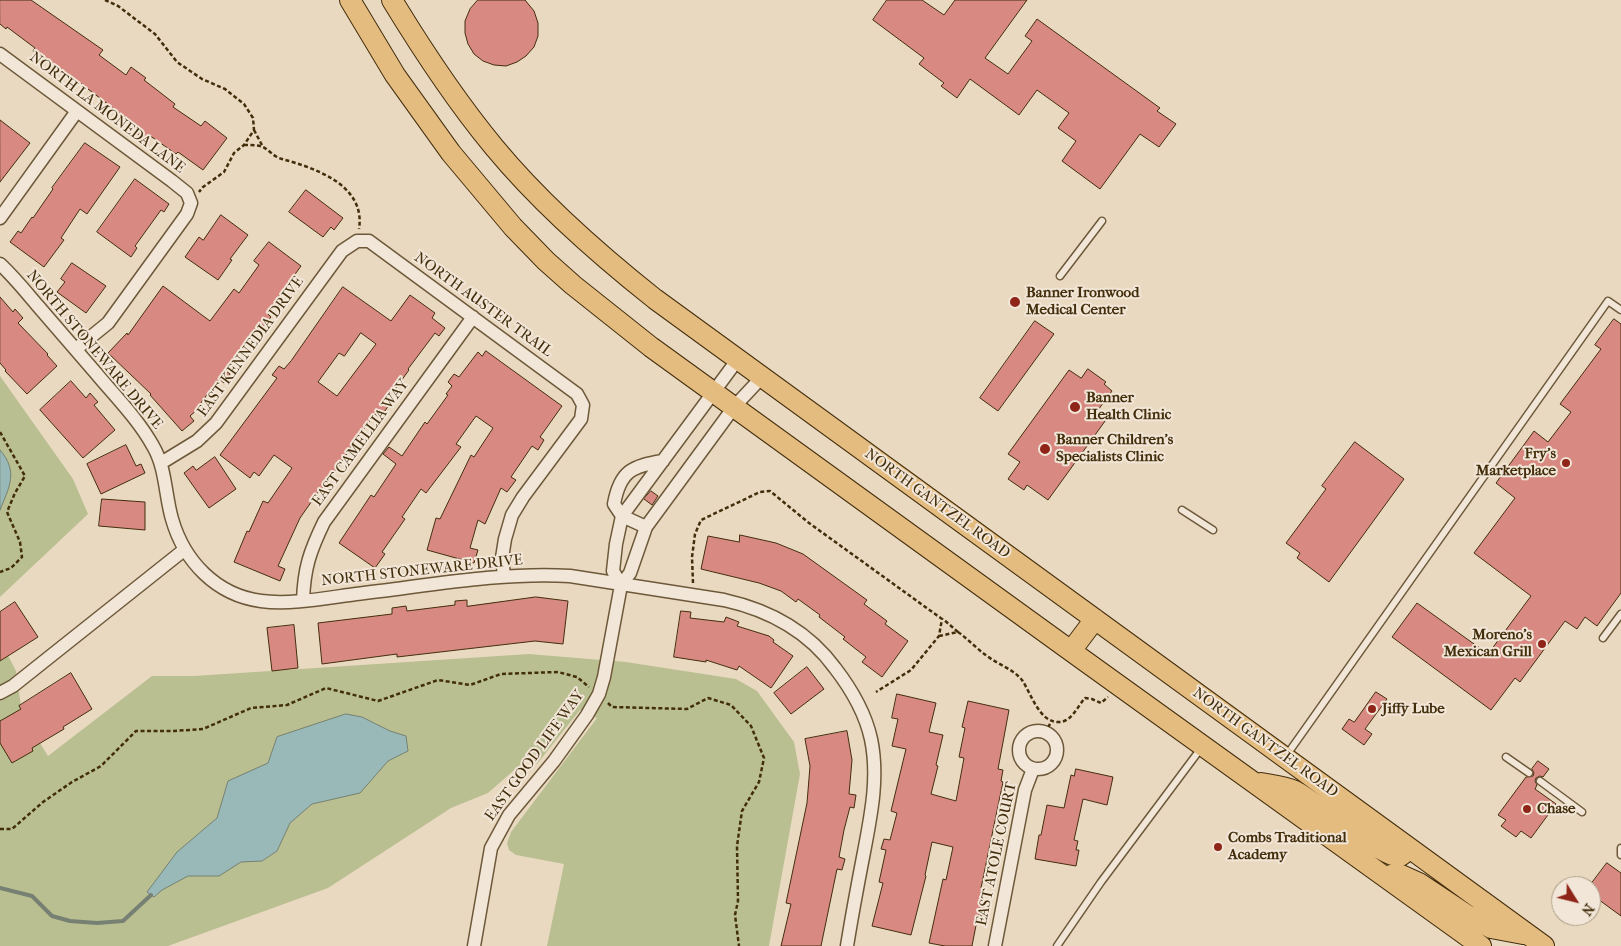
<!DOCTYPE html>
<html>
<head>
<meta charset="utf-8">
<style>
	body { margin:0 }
	#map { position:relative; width:1621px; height:946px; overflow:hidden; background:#ead9c1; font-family:"IM FELL French Canon",serif }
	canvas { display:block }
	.north { position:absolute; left:1551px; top:876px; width:50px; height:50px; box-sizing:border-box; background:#f1e6d7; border:1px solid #ab9c86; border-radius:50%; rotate:126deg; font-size:14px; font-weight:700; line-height:20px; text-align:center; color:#432e0c }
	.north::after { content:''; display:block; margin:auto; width:18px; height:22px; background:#8f2418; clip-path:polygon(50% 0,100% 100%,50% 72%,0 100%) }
</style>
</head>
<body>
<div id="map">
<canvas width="1621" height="946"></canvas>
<div class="north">N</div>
</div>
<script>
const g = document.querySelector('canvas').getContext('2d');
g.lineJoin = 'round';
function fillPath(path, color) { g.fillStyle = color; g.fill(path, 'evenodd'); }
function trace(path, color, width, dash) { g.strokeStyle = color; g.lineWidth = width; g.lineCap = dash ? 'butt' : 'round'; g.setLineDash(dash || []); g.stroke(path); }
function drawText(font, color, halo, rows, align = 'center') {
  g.font = font + ' "IM FELL French Canon",serif'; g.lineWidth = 4; g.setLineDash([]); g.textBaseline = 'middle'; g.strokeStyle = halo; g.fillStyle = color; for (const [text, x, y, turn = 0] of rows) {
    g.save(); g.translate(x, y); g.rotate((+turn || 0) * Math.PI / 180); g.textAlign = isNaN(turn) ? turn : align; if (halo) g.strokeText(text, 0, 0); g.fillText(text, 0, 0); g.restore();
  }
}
fillPath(new Path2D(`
	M0,376L73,479L88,514L0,597Z
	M0,640L16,671L22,714L48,756L152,676H194L529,654L626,662L736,679L757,691L794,742L800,774L769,946H547L564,864L516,855L509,850L507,843L511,832L597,718L580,710L537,764L528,758L488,793L451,808L328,888L168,946H0Z`), '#b9bf91');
const water = new Path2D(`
	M0,450C19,472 9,487 0,510Z
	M346,714L362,717L390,731L406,736L408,751L388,761L360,793L312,804L290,823L277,851L262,861L241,862L219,876H188L162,890L154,897L147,892L177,852L217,818L228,781L268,763L277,737Z`);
fillPath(water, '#98b9b8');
trace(water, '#768173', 1);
trace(new Path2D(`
	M0,888L32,896L52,916L70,921L97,923L123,921L151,895`), '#768173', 4);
const building = new Path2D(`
	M0,0H31L103,50L99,55L126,75L131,67L146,78L144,80L175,104L173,107L201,126L205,121L227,138L203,170L178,152L176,154L149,135L145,140L135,132L138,127L80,83L79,84L33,51L35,48L7,27L6,29L0,24Z
	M478,0H525L534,11L538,23V36L534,47L526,56L517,62L506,66L494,65L483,61L474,54L468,44L465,33V21L470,9Z
	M887,0H922L944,15L955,0H1027L985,58L1008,74L1032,41L1025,36L1037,19L1160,108L1157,111L1176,124L1159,147L1140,134L1100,189L1062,161L1076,141L1058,128L1069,113L1037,90L1019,115L970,79L957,98L941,86L944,83L919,64L924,58L873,20Z
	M0,120L30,143L0,182Z
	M85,143L120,167L87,214L80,209L61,238L64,240L44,267L10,242L18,231L21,233L32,217L33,218L53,189L52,188Z
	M135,179L169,204L164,212L161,210L135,246L137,248L131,257L97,232Z
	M306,190L343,218L334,230L331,227L323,237L289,212Z
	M221,215L248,235L230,259L232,260L218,280L185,257L199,237L203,240Z
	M269,242L301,266L267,313L271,317L262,328L259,325L225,370L230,374L224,383L219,379L197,408L198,409L190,416L194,421L182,431L150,395L151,394L108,353L127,333L128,335L163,286L210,321L234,289L239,293L259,265L254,261Z
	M72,263L106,286L86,313L57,292L65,282L61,279Z
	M343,287L391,321L410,295L435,313L432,318L445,328L439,336L435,333L408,369L409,370L385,403L389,405L380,418L375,414L354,442L341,463L322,489L321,488L300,518L278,566L285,569L280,581L234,562L247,531L249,532L263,501L268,503L292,468L274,455L259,476L254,472L250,478L220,455L277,378L272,375L279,366L284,369L291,361ZM361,333L376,344L337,396L318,382L339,353L344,356Z
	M0,297L13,312L15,309L23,318L18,323L48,354L47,355L57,366L27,394L5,371L6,370L0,363Z
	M1614,319L1621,324V593L1597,626L1585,617L1577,629L1565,621L1520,682L1515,678L1491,710L1392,637L1417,603L1488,654L1531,596L1474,553L1515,498L1496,483L1534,431L1548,442L1571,412L1560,404L1601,349L1595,345Z
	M1035,321L1054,334L998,411L980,398Z
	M486,351L562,406L540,437L544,440L538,450L532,446L511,477L516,480L507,492L501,488L485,524L478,520L470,548L478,550L474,563L427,550L436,518L440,519L471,455L474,457L493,428L476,416L456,444L461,447L426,493L421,489L402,517L405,519L382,552L385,554L375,568L339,543L371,495L374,497L396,464L383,454L389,447L402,456L425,422L427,424L448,395L446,394L452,386L448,382L454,374L459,377L478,352L482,356Z
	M1088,369L1106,382L1104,384L1112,391L1098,410L1108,417L1048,500L1027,485L1024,490L1008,479L1020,462L1008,454L1069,370L1081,378Z
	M71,381L86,398L90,393L98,402L94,405L115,430L83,458L40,410Z
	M1355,442L1404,479L1329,582L1297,558L1300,553L1286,543L1326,489L1322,486Z
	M126,445L136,466L141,464L145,473L101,494L87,464Z
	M215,457L236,489L209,508L184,473L193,466L196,470Z
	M651,491L658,496L652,505L644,499Z
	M102,499L145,502V530L99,526Z
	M740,535L776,543L803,554L867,600L864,604L887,621L885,624L908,641L882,677L862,662L866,657L843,639L845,637L819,617L820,615L798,599L796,602L781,591L759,583L701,569L708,536L739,542Z
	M536,597L568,601L563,644L535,641L397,657V654L322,664L318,623L392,614V608L406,606L407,611L455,605V601L467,600V606Z
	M15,602L38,637L0,661V612Z
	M681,611L691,612L690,618L724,622L726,617L739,622L737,626L769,636L774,640L773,642L793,656L771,688L739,666L737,670L706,660V662L674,657Z
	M294,625L298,668L272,671L267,628Z
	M807,667L824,689L791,714L774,693Z
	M71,673L92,709L63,727L64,729L32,748L33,751L12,763L0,743V721L21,709L19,706Z
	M1376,692L1387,699L1365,729L1372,734L1364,745L1342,729L1349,719L1354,722Z
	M897,694L936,703L929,732L943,735L936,765L938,766L931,794L956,801L964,758L959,757L965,728L962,727L968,701L1009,710L998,769L1003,770L1001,781L1003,782L981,888L982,889L980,900L985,901L982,916L978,915L972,946H945L929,943L943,879L946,880L953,847L932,842L925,875L926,876L911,935L872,926L883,883L879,882L886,850L881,849L884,839L890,840L897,813L891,811L906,749L892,746L898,719L892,718Z
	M847,731L852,760L849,794L856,795L854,808L850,807L844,830L839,857L845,859L842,870L837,869L821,946H781L791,904L786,903L807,803L810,766L805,739Z
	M1538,761L1549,769L1543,777L1540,776L1536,778L1535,781L1537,785L1535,789L1556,804L1531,838L1521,831L1516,837L1501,826L1506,820L1498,815L1526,777L1533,776L1534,773L1532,769Z
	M1076,769L1113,777L1107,805L1083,799L1074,840L1078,841L1076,850H1079L1076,866L1035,859L1039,835H1041L1047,805L1064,808L1071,775L1074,776Z
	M1607,863L1621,873V916L1591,894V884Z`);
fillPath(building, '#d78982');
trace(building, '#432e0c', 1);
const lane = new Path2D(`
	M1060,276L1102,221
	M1182,510L1213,530
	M1603,638L1621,614
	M1286,756L1608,301L1621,310
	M1506,757L1529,773
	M1540,781L1582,812
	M1621,848V855
	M1057,946L1101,882L1202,747`);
const street = new Path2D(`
	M0,54L172,181L187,193L191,203L187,214L108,323L76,349
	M0,218L77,111
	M0,264C14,277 26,292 38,306C57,328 76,350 95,372C115,396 138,419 153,446C166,468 165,495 172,519C184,561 216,595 261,601C290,605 326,598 356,594C427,586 498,572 570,576L724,600C769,610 808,631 835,668C852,690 865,712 871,739C879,777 871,815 864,852C858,883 852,915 847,946
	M161,463L197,441L216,423L342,251L357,241H369L577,394L583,405L581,419L523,497L512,515L505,539L502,558L504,576
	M646,527L622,516L614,504C620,471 632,466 663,461
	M621,585L613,571L616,544L622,516L738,359
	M303,601C304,568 310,551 324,522L473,317
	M0,693L13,686L184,550
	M1019 750a19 19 0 1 1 38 0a19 19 0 1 1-38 0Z
	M474,946L491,848L509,815L554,761L587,715L599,694L604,677L621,585L630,573L646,527L734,407L762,377
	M995,946L1025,790L1033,769`);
const primary = new Path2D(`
	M350,0L395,75L451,153L513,227L546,261L573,285L651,347L1071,651L1481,946
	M392,0C423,51 456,101 494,147C541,204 597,253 655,299L1544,946
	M1071,651L1095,619
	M1261,783C1272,785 1285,786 1295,791C1313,800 1386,860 1400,856C1404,855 1406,850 1408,848
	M1391,875L1399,874L1419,883L1467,915L1491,928L1523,934`);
trace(lane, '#6d5939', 9);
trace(street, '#6d5939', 15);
trace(primary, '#432e0c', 22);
trace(new Path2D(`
	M105,0L118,6L155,34L177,62L202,79L225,89L244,104L253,118L254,130L244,145L234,153L224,172L203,187L199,192
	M254,130L263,147
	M244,145C249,145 258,145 263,147C269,150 274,157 282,159C315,168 366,185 359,229
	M0,432L25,476L15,493L7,512L20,542L22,557L11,568L0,572
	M693,583L692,557L695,534L701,520L760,492L770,491L809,523L942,619L939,636L911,670L876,692
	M958,632C968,639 977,649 987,656C999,665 1013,669 1022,680C1031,693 1039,722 1058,722C1071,723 1077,707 1085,698L1092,699L1101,703L1108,697
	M939,636L958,632L943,619
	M608,703L612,707L687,709L708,698L731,705L751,726L764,758L759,782L742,811L737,846L738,901L735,915L739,946
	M1045,733L1051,722
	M0,829H12L43,802L72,782L101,766L136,731H174L203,729L251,708L287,705L326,688L378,701L438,680L470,685L501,674L558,672L577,677L589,687`), '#432e0c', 2.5, [4, 2.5]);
trace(lane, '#f1e6d7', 6);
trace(street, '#f1e6d7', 12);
trace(primary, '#e5bc80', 20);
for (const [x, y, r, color] of [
	[1015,302,6,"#8f2418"],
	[1075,407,6,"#8f2418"],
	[1045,449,6,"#8f2418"],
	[1566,463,5,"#8f2418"],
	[1542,644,5,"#8f2418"],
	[1372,709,5,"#8f2418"],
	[1527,809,5,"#8f2418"],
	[1218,847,5,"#8f2418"]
]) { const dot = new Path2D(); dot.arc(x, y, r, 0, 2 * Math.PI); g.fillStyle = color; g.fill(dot); trace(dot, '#f1e6d7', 2); }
drawText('15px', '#432e0c', '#f1e6d7', [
	["NORTH LA MONEDA LANE",107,113,37],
	["NORTH AUSTER TRAIL",483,305,36],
	["EAST KENNEDIA DRIVE",251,347,-54],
	["NORTH STONEWARE DRIVE",94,350,50],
	["EAST CAMELLIA WAY",361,443,-54],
	["NORTH GANTZEL ROAD",937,504,36],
	["NORTH STONEWARE DRIVE",422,571,-6],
	["NORTH GANTZEL ROAD",1265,743,36],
	["EAST GOOD LIFE WAY",535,756,-54],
	["EAST ATOLE COURT",997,854,-78]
]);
drawText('bold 15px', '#432e0c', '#f1e6d7', [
	["Banner Ironwood",1026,293],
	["Medical Center",1026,310],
	["Banner",1086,398],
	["Health Clinic",1086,415],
	["Banner Children’s",1056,440],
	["Specialists Clinic",1056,457],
	["Fry's",1556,454,"right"],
	["Marketplace",1556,471,"right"],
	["Moreno's",1532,635,"right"],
	["Mexican Grill",1532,652,"right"],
	["Jiffy Lube",1382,709],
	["Chase",1537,809],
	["Combs Traditional",1228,838],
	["Academy",1228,855]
], 'left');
</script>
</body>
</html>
